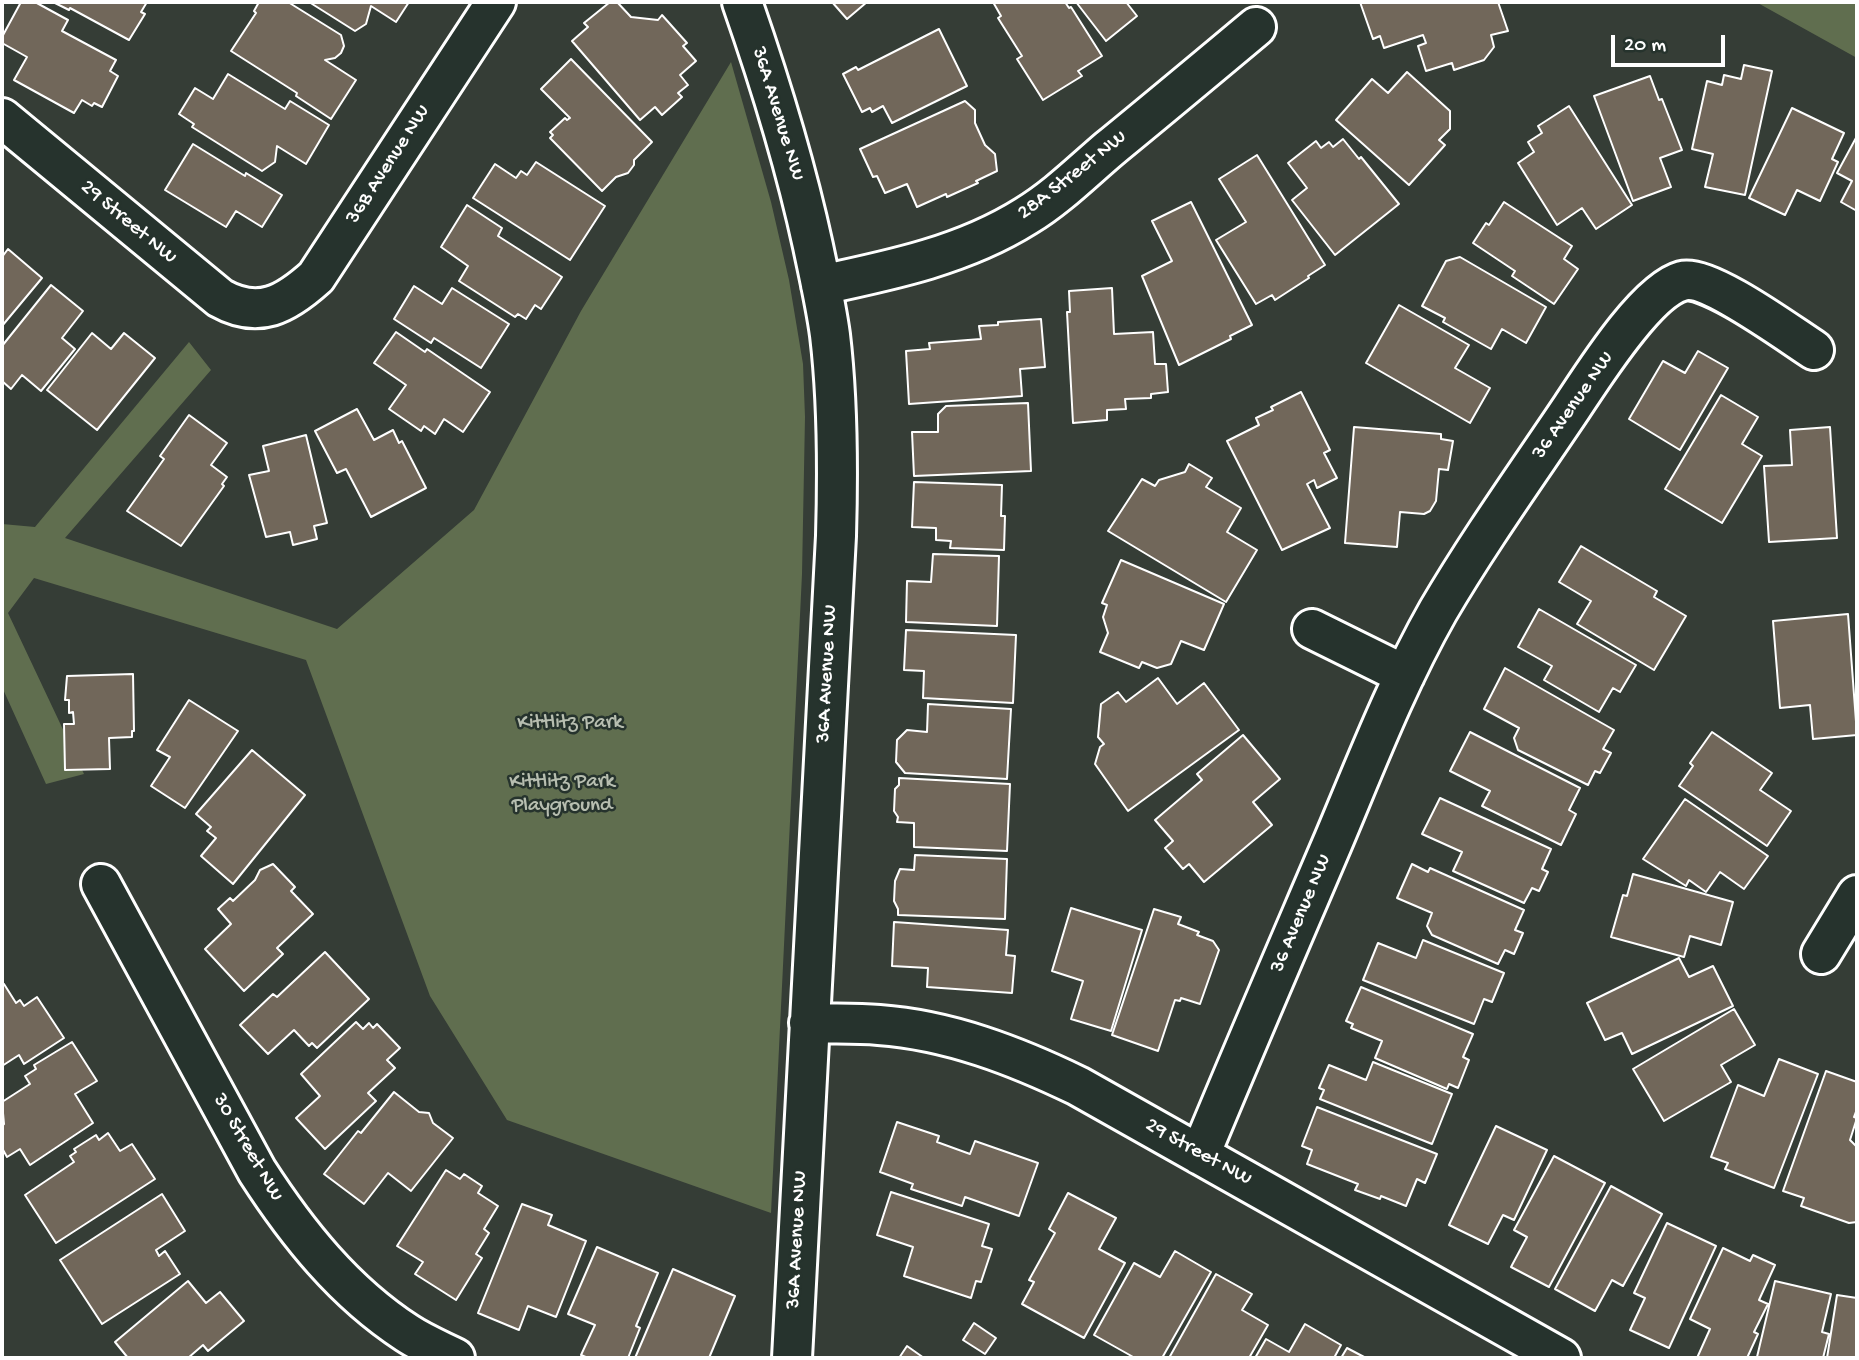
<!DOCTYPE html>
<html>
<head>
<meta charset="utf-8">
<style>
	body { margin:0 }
	#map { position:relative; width:1859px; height:1360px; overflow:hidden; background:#353d36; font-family:"Gochi Hand",sans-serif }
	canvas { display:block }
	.frame { position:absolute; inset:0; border:4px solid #fff; pointer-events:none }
	.scale { position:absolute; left:1611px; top:35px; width:114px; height:32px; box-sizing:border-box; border:4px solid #fff; border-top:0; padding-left:9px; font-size:21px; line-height:24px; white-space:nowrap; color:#fff; -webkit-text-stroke:5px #26332d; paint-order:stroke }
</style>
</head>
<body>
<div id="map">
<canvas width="1859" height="1360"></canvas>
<div class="frame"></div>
<div class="scale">20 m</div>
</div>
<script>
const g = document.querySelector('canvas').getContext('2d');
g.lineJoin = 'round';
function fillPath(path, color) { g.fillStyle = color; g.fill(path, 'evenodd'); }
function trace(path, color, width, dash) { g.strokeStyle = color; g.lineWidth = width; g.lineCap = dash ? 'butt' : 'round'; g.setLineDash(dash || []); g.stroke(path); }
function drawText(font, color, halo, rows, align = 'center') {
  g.font = font + ' "Gochi Hand",sans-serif'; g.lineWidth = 5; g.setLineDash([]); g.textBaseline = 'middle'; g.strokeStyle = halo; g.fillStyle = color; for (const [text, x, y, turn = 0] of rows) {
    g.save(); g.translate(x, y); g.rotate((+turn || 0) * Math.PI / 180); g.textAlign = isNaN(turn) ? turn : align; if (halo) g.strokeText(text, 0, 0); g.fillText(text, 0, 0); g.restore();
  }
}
fillPath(new Path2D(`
	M1756,2H1857V58Z
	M731,62L771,202L789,280L803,364L805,417L802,574L771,1213L507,1120L430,996L306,660L34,578L8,613L84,774L46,784L2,687V524L35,527L189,342L211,370L65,538L337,629L474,510L581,311Z`), '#606e4f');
const building = new Path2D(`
	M21,2H35L68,20L62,31L116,60L110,71L118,76L102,107L94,103L92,106L82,100L74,113L14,80L27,57L2,43V37Z
	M53,2H147L141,12L145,14L129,40L70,8L69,10Z
	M259,2H288L341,35L344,46L341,53L335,58L325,60L356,80L331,119L296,96L297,93L231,51L256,13L254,11Z
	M309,2H409L396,22L371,6L366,24L355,31Z
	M610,2H617L631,17L658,20L662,15L687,43L683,46L696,61L680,75L688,85L678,93L682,97L662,115L655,107L640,120L572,41L588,27L584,23Z
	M832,2H867L847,19Z
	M993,2H1065L1069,8L1071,7L1102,56L1078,71L1082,76L1043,100L1017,59L1022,56L998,18L1001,16Z
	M1076,2H1126L1137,16L1106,41Z
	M1360,2H1498L1508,31L1491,35L1494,47L1484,60L1454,70L1452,63L1426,71L1418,46L1426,43L1423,35L1384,48L1380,36L1373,39Z
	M939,29L967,86L892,123L883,106L872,112L870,108L862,112L843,74L856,67L858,70Z
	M571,59L652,142L634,160V165L628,173L616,177L602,191L550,138L553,135L550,132L565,118L567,120L570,118L541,89Z
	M1744,65L1772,71L1745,195L1705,187L1713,154L1692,149L1707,81L1722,85L1724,75L1741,79Z
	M1407,72L1450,111V129L1439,140L1445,145L1409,185L1336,120L1372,79L1388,93Z
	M228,74L285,109L290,101L329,125L306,164L277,146L275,162L262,171L192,127L194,124L179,114L195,88L213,99Z
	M1650,76L1659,100L1662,99L1682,150L1660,158L1671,187L1633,201L1594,96Z
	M965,101L975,110V123L985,145L995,154L997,171L976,181L978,183L947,197L946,194L917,207L907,184L885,193L877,176L873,177L860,149Z
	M1569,106L1632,205L1596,229L1582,208L1557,225L1518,163L1534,152L1528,142L1542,133L1538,126Z
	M1792,108L1844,133L1832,159L1838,162L1820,201L1797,190L1785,215L1749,198Z
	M1857,136V211L1841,202L1852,181L1837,173Z
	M1343,139L1359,159L1361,157L1399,204L1335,255L1292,200L1307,188L1288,163L1316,141L1321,148L1329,142L1333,147Z
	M193,144L245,176L246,173L282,195L262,227L236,211L226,227L165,190Z
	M1257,155L1325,265L1308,276L1309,278L1275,300L1272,295L1256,304L1216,240L1246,222L1219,179Z
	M536,162L605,206L570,260L473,198L495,164L516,178L521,171L527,175Z
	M1191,202L1252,325L1230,336L1231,339L1179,365L1142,276L1172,261L1152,221Z
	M1504,202L1572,246L1564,259L1578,269L1554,304L1512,276L1515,271L1473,243L1486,223L1489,225Z
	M467,205L502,228L498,236L562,277L541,309L535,305L526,319L518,314L515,317L459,281L468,266L441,247Z
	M8,249L42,278L2,326V257Z
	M1460,257L1546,307L1526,343L1502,329L1491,349L1443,322L1445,318L1422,306L1446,261Z
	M51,285L83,311L62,338L75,349L41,391L22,375L11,389L2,381V346Z
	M414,286L442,304L452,288L509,324L481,368L434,338L431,343L394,319Z
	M1112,288L1114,334L1153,332L1155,364H1166L1168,392L1151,394V398L1125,399L1126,409L1107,410V420L1073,423L1067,312H1070L1069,291Z
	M1399,305L1469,345L1455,368L1490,388L1470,423L1366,363Z
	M1041,319L1045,367L1020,369L1022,396L909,404L906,351L930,349L929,343L981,339L979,326L998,325V322Z
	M396,332L425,352L427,349L490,392L463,432L444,419L435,434L424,426L421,431L389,409L406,385L374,363Z
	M92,333L111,349L124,333L155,358L97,430L47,390Z
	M1698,351L1728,368L1680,450L1629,419L1663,361L1685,373Z
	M1301,392L1330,450L1324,453L1337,478L1317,488L1314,480L1307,484L1330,528L1282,550L1227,441L1259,425L1256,418L1273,410L1271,407Z
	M1721,395L1758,417L1742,444L1762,456L1722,523L1665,489Z
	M1028,403L1031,471L914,476L912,432H938V414L946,406Z
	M357,409L374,440L393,430L399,443L402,441L426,488L371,517L346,469L337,473L315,431Z
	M189,415L227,443L211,465L227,477L222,484L224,486L181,546L127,511L164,459L160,456Z
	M1354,427L1441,434V439L1453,441L1448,470L1439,469L1436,501L1430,511L1424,514L1400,512L1397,547L1345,543Z
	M1830,427L1837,538L1769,542L1764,466L1792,465L1790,430Z
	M306,435L327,523L314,526L317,539L293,545L290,532L266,537L249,475L269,471L263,446Z
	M1189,464L1212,478L1206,487L1241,508L1227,532L1257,550L1226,602L1108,531L1142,479L1155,486L1159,480L1185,472Z
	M914,482L1002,485L1001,516H1005L1004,550L950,548L951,541L936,540V528L912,527Z
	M1581,546L1657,591L1654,597L1686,616L1654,670L1577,624L1591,601L1559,582Z
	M933,554L999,556L997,626L906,622L907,581L931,582Z
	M1121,560L1224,604L1204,650L1181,641L1171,664L1157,668L1142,662L1139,668L1100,652L1108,633L1103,617L1107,605L1102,603Z
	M1539,609L1636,665L1620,692L1613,688L1599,712L1544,680L1552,666L1518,647Z
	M1848,614L1857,735L1813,739L1810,705L1780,708L1773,621Z
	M906,630L1016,635L1013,703L923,698L924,671L904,670Z
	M1505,668L1614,730L1603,749L1611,753L1600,773L1595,771L1588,785L1518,750L1514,738L1519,728L1484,709Z
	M133,674L134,731H132V737L109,738L110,769L65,770L64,724H74L73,712L69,713V700H65L67,676Z
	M1158,678L1177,704L1204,683L1239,730L1128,811L1095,764L1100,747L1104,744L1098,737L1101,704L1118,692L1126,702Z
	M189,700L238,731L185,808L151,786L170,757L157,750Z
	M928,704L1011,709L1007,779L905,773L896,762L897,740L907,730L927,732Z
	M1470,732L1580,788L1569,810L1576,814L1561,845L1482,806L1490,791L1450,771Z
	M1712,732L1772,773L1760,790L1791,811L1767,846L1679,786L1693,766L1690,763Z
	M1243,735L1280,779L1253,802L1272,825L1204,882L1189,864L1183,869L1165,848L1173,841L1155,820L1202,780L1197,774Z
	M252,750L305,795L233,884L201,856L216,838L207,831L211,827L196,814Z
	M899,778L1010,784L1007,851L914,847V823L897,822L898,817L894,811L895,789L899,785Z
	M1440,798L1551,849L1542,869L1548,872L1539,891L1532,888L1524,903L1453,871L1462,852L1422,834Z
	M1685,799L1768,856L1744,889L1720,872L1706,892L1689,880L1686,886L1643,859Z
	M915,855L1007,859L1005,919L898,915V909L894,901L895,881L900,869L914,870Z
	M273,864L295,887L291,891L313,914L277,948L283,954L244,991L205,949L231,924L218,909L230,898L233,901L255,880L260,870Z
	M1412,864L1428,872L1430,868L1524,910L1515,930L1523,933L1514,954L1505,950L1498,964L1432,935L1427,926L1432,913L1397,898Z
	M1633,874L1733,902L1721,945L1690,936L1684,957L1611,937L1623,895L1627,896Z
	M1071,908L1142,930L1111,1031L1071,1019L1083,981L1052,971Z
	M1154,909L1181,917L1178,924L1199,932L1197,935L1213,941L1219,950L1200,1004L1181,998L1180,1001L1175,1000L1158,1051L1112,1035Z
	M894,922L1008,930L1006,955L1015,956L1012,993L927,987L928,968L892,966Z
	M1423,940L1504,973L1492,1002L1484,999L1474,1024L1363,980L1378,943L1416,958Z
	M325,952L369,999L317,1048L312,1043L309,1046L294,1030L268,1054L240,1025L273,994L277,997Z
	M1679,958L1689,977L1713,966L1733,1006L1632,1054L1622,1033L1605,1040L1587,1003Z
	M4,984L16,1003L20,1000L24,1006L37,997L64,1038L24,1064L19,1055L2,1066V986Z
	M1361,987L1473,1034L1463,1057L1469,1060L1458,1088L1449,1084L1447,1089L1375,1058L1382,1041L1351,1028L1353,1024L1346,1021Z
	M1734,1009L1755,1045L1721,1065L1731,1082L1664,1121L1633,1069Z
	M356,1022L363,1029L369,1023L373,1028L377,1024L400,1048L387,1060L395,1068L368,1093L376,1101L325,1149L296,1118L320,1096L301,1074Z
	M72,1042L97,1081L75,1094L93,1123L30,1165L20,1149L7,1157L2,1148V1126L4,1124L2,1102L30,1084L25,1076L36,1069L34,1065Z
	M1779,1059L1818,1074L1774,1188L1725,1169L1728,1163L1711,1157L1738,1085L1764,1096Z
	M1373,1062L1452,1094L1432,1144L1320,1099L1324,1090L1319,1088L1329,1065L1366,1080Z
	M1826,1071L1857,1082V1109L1854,1117L1857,1118L1850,1140L1857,1147V1222L1849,1223L1801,1206L1804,1198L1783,1191Z
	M394,1092L419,1112L429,1113L433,1123L453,1138L411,1191L388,1173L364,1204L324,1174L358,1131L361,1133Z
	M1317,1107L1437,1154L1425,1183L1417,1179L1406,1206L1381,1196L1380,1199L1355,1190L1358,1184L1307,1164L1312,1150L1302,1146Z
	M897,1122L939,1136L937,1142L970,1154L975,1141L1038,1163L1019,1216L965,1197L962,1206L911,1189L913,1184L880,1172Z
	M1496,1126L1547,1150L1514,1220L1503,1215L1488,1244L1449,1225Z
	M108,1133L120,1151L132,1144L155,1179L56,1243L25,1195L74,1162L70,1156L76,1152L74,1149L96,1135L99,1140Z
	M1554,1156L1605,1183L1549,1287L1511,1267L1527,1237L1514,1230Z
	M446,1170L460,1179L464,1174L482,1186L478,1193L498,1206L484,1229L489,1233L476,1254L482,1258L456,1300L415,1274L423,1262L397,1246Z
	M1611,1186L1662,1214L1623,1286L1612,1280L1595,1311L1555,1289Z
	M891,1192L989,1224L982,1246L992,1249L981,1282L976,1281L971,1298L904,1276L913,1247L877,1235Z
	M1068,1193L1116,1218L1099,1249L1125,1263L1084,1338L1022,1304L1034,1282L1029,1280L1055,1233L1049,1229Z
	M162,1194L185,1231L156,1250L159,1256L165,1251L180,1274L102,1324L60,1260Z
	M522,1204L552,1215L548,1225L586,1241L556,1317L528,1306L519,1330L478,1313Z
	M1667,1223L1716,1246L1669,1348L1630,1330L1645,1298L1634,1293Z
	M597,1247L658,1273L636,1326L640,1328L628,1358H588L581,1355L595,1325L568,1314Z
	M1723,1248L1750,1261L1753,1255L1775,1265L1759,1300L1768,1304L1754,1332L1758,1334L1747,1358H1697L1710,1329L1690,1319Z
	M1175,1251L1211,1272L1162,1358H1135L1094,1335L1134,1263L1160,1277Z
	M673,1269L735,1296L709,1358H635Z
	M1216,1274L1252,1294L1242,1310L1268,1325L1249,1358H1169Z
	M188,1281L206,1303L220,1292L244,1321L208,1351L203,1345L188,1358H128L115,1342Z
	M1775,1281L1831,1294L1822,1332L1829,1334L1823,1358L1757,1357Z
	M1837,1295L1857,1298V1358H1827Z
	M974,1323L996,1338L985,1354L963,1340Z
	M1305,1324L1341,1345L1334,1358H1255L1266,1339L1289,1352Z
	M907,1346L924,1358H899Z
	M1347,1348L1366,1358H1341Z`);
fillPath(building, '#71675a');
trace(building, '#fff', 2);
const minor = new Path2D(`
	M742,2C770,82 795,163 813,246C819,275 826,305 830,335C838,402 838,468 836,536L792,1358
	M2,118L220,298C259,320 286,304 316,277L496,2
	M821,285C892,270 964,255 1026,216C1056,198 1082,172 1109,149C1158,109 1207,68 1256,27
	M1312,629L1405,675
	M101,884L257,1171C297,1233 344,1292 407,1333C422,1343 439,1350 455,1358
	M1821,954L1857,895
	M809,1023C832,1024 855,1023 879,1025C949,1030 1016,1056 1078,1086L1561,1358
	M1200,1155C1243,1051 1288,947 1332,844C1365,766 1396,685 1438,611C1479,541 1527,474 1572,407C1594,374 1646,291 1682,281C1708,274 1789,334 1814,350`);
trace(minor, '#fff', 44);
trace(minor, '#26332d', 38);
drawText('21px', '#fff', '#26332d', [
	["36A Avenue NW",777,114,73],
	["36B Avenue NW",389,165,-57],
	["28A Street NW",1073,176,-38],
	["29 Street NW",128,223,40],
	["36 Avenue NW",1574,406,-55],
	["36A Avenue NW",828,674,-87],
	["36 Avenue NW",1302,914,-67],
	["30 Street NW",247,1148,60],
	["29 Street NW",1198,1153,29],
	["36A Avenue NW",798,1240,-87]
]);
drawText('21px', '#b7beb0', '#26332d', [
	["Kittlitz Park",570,724],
	["Kittlitz Park",562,783],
	["Playground",562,807]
]);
</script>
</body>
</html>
